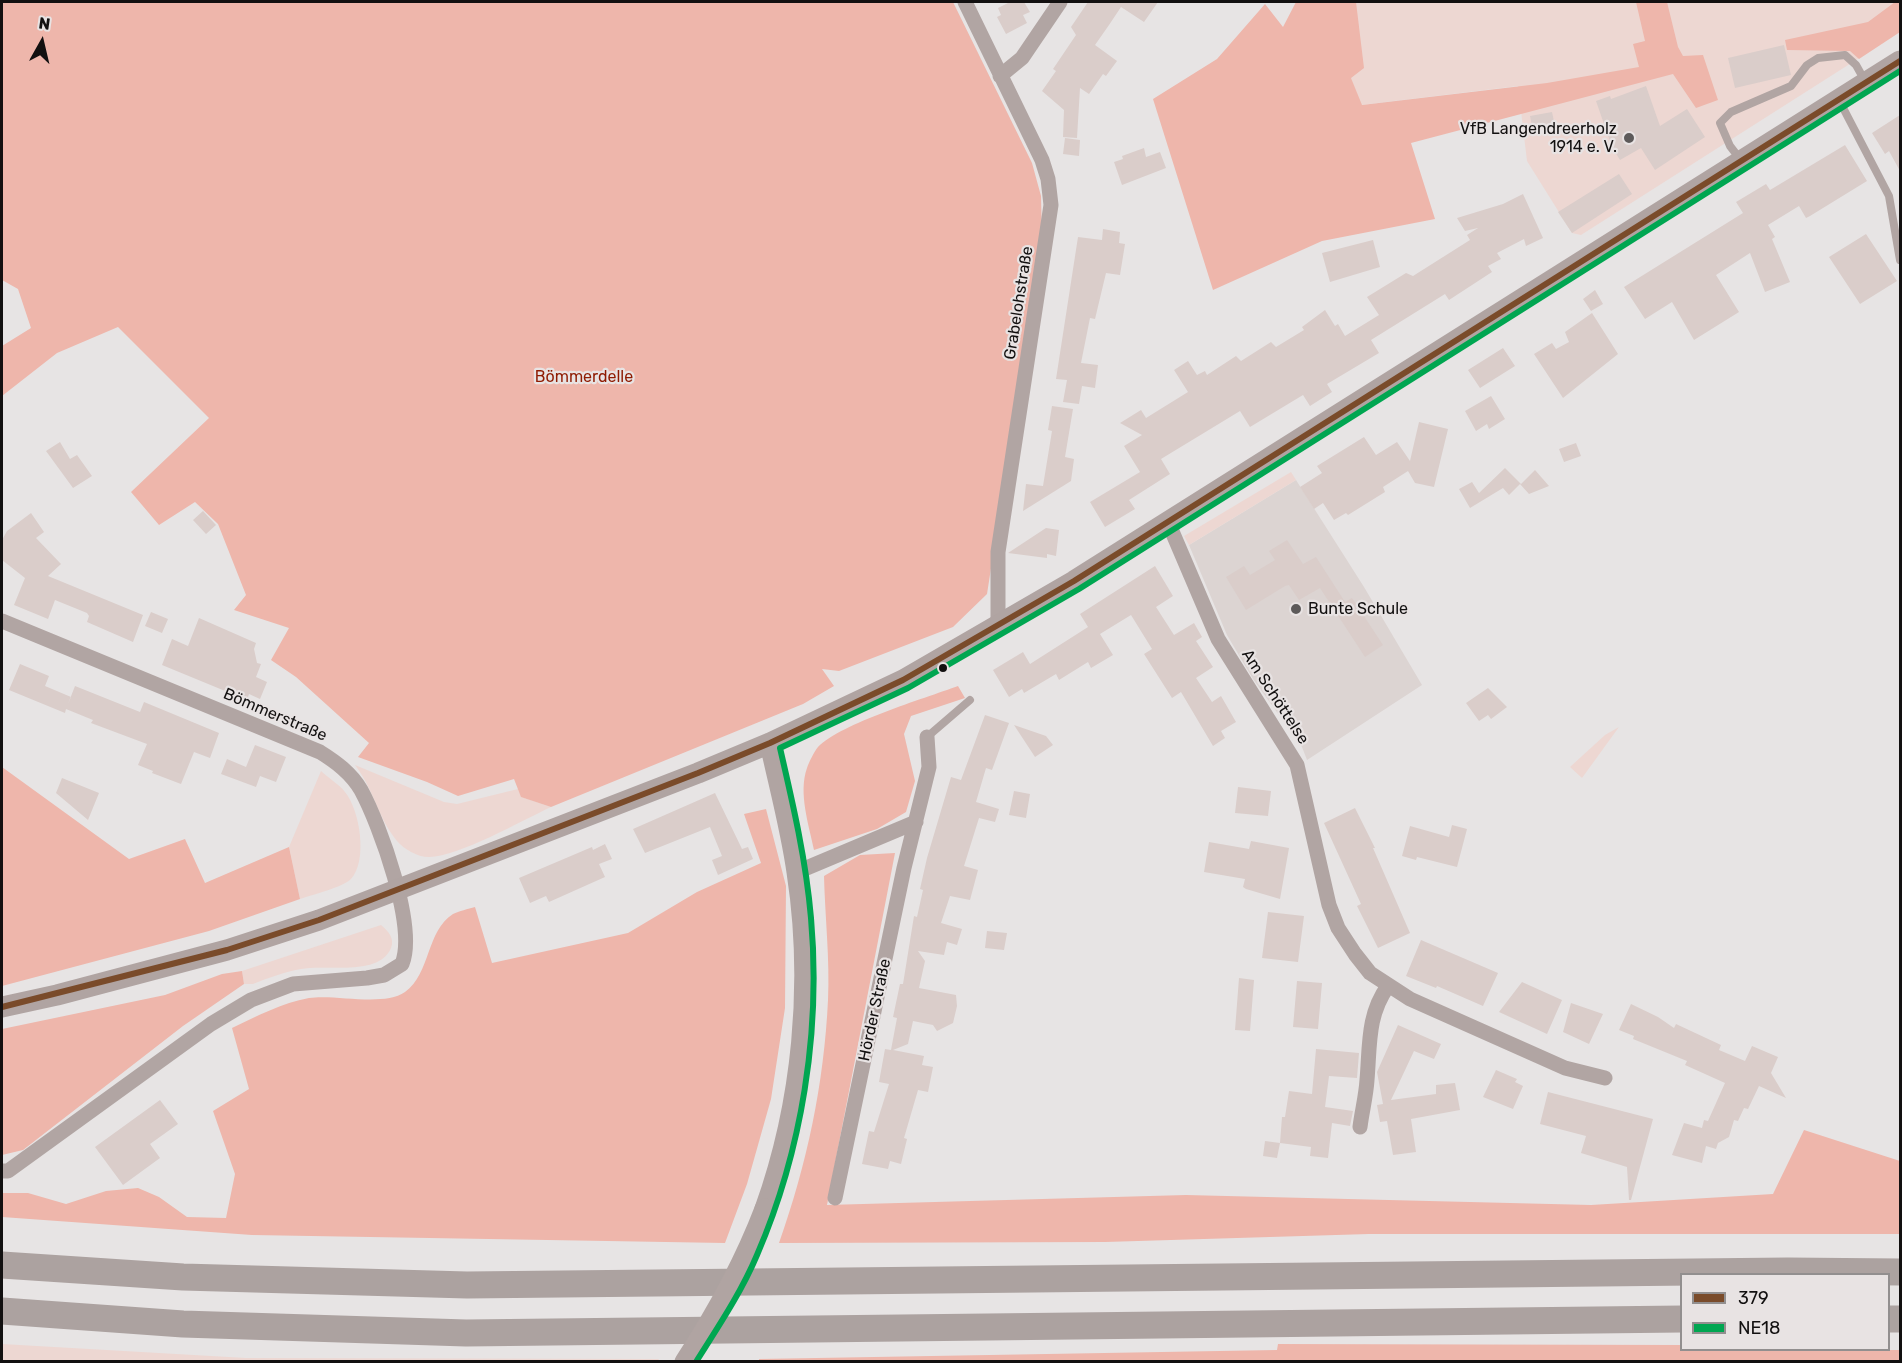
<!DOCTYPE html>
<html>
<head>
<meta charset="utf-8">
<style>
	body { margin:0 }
	#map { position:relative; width:1902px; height:1363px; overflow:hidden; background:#e7e4e4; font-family:Rubik,sans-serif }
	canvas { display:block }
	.frame { position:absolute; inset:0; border:3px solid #121010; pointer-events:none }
	.legend { position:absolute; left:1680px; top:1273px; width:210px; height:78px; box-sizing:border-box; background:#e8e3e3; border:2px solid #928f8f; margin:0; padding:8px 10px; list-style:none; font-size:18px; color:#121010 }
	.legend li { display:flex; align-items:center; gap:12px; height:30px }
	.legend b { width:30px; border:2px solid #928f8f }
	.north { position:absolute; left:12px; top:12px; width:60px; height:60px; -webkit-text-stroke:4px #e8e3e3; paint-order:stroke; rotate:8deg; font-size:16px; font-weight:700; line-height:24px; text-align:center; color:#121010 }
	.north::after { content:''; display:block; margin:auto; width:21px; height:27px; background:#121010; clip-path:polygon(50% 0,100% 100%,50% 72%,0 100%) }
</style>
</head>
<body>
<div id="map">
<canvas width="1902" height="1363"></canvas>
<div class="frame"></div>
<ul class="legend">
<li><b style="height:8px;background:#7a4b2a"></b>379</li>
<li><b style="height:8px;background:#00a651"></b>NE18</li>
</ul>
<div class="north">N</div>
</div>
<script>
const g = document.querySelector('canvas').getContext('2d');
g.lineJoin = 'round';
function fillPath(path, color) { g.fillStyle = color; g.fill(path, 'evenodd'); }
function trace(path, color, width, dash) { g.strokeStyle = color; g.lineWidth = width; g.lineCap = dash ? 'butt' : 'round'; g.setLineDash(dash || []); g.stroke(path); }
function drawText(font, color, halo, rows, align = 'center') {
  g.font = font + ' Rubik,sans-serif'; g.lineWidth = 4.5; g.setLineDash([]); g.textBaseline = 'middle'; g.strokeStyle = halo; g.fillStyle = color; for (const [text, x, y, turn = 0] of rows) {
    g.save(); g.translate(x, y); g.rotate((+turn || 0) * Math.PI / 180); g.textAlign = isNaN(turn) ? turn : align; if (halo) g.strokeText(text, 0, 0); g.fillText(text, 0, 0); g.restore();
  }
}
fillPath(new Path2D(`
	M1296,480L1364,587L1422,685L1307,760L1302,747L1253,679L1227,635L1189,545Z`), '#dcd4d2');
fillPath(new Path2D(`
	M1322,2H1900V32L1581,235L1572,233L1527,161L1518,86L1361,105Z
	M1291,472L1296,480L1189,545L1184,536Z
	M1619,727L1582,778L1570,767L1605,735Z
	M355,765L444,802L457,804L518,789L522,797L551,807C521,821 460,856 429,857C417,857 404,849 397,841C378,818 373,788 355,765Z
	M321,771C328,778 339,784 345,792C360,810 368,861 351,879C343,887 312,895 300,899L289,847Z
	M381,925C388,931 395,938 391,948C379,977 325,964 301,969C284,972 268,978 253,984H244L242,971Z
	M2,1344L246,1358L659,1359L657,1362H2Z`), '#edd7d2');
fillPath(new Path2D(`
	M2,2H953L1032,163L1041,196L1042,239L987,594L953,627L839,671L822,669L834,686L803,704L551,807L521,797L514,779L458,796L427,782L358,757L369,743L296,677L271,660L289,628L234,610L246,595L218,524L195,502L159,525L131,492L209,418L118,327L57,353L2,396V346L31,328L18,289L2,280Z
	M1296,2H1356L1364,68L1351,78L1362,105L1547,83L1639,67L1633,44L1645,41L1636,2H1667L1678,47L1683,56L1703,55L1718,100L1696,108L1673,74L1411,143L1435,219L1322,241L1213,290L1153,99L1217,59L1265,4L1283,27Z
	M1895,2H1900V32L1859,59L1850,51L1787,50L1785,40L1868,22Z
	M958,686L965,698L911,716L904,734L915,781L906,812L877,829L814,850C809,825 798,793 807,768C809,762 814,752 818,747C842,723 923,699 958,686Z
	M2,767L129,859L185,839L205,883L289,847L300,899L209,931L2,986Z
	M766,809L786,886L785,1008L771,1099L747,1184L725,1243L252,1235L2,1217V1193H28L66,1204L106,1191L138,1188L159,1197L187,1217L226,1218L235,1174L213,1111L249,1089L232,1028C257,1016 282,1003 309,998C336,994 383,1007 405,992C431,973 426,931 453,914C459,911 468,909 475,907L492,963L628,933L697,892L761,863L744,814Z
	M895,853L827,1205L1186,1195L1591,1205L1773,1194L1804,1130L1900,1161V1234H1369L1105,1242L779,1243C807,1164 824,1084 828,1000C830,960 825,917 824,876L860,855Z
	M242,971L244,984L183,1026L23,1150L2,1155V1029L165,995L222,974Z
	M1278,1344L1681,1345L1682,1350H1900V1361L759,1362V1359L1277,1350Z`), '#eeb6ab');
fillPath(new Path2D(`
	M1010,2H1024L1030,12L1023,15L1027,23L1006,34L997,17L1001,15L998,8Z
	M1088,2H1158L1144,22L1121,7L1109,25L1095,45L1117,61L1106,76L1103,74L1089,94L1080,88L1077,138L1063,137L1064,110L1042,91L1056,71L1053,69L1076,35L1071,27Z
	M1784,45L1791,75L1735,88L1728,58Z
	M1646,86L1660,126L1687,109L1705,137L1655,170L1641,148L1620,160L1612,147L1596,101L1610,96L1611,99Z
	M1552,112L1555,126L1533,131L1530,116Z
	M1900,115V171L1889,151L1885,154L1872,133Z
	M1065,138L1080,140L1079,156L1063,154Z
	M1845,145L1867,181L1810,216L1806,218L1799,206L1768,225L1775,237L1772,239L1790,282L1765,292L1750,253L1716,275L1739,312L1694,340L1672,302L1645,319L1624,287L1743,213L1736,202L1766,184L1770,190Z
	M1144,148L1146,157L1160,152L1166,168L1122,185L1114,162L1123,159L1122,156Z
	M1619,174L1632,194L1572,233L1558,212Z
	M1523,194L1543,238L1526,246L1524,239L1497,253L1501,259L1488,266L1492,272L1449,300L1445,294L1371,340L1379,353L1327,384L1332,392L1310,406L1303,395L1250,427L1240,411L1161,459L1170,474L1129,500L1135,509L1105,527L1090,502L1140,472L1124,446L1142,435L1120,423L1141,410L1146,418L1188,392L1174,370L1188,361L1197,375L1205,371L1207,375L1236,356L1241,361L1271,342L1276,347L1304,330L1302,327L1325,310L1335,326L1338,324L1345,336L1379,315L1367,297L1406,273L1413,276L1470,240L1467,235L1478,228L1465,231L1457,218L1503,204Z
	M1103,229L1120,232L1119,243L1125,244L1120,275L1106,273L1095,319L1090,318L1081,363L1098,365L1095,388L1082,386L1079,404L1063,402L1067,380L1056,379L1078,237L1102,240Z
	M1866,234L1897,281L1860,304L1829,257Z
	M1373,240L1380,267L1330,282L1322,253Z
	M1595,290L1603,304L1591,311L1583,299Z
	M1592,313L1618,354L1563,398L1534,354L1552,343L1556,349L1569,342L1565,332Z
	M1503,348L1515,366L1480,388L1468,370Z
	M1491,396L1505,419L1489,429L1487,424L1476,431L1465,411Z
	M1052,406L1073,409L1065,457L1074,459L1071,481L1023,511L1026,484L1043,486L1052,431L1048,430Z
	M1419,422L1448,429L1434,487L1415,483L1408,471L1383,487L1385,492L1348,515L1346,513L1334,520L1323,503L1314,509L1300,487L1322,473L1317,466L1364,437L1376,455L1397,442L1410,461Z
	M60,442L70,459L77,455L92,476L73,488L46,451Z
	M1576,443L1581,456L1564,462L1559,449Z
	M1505,468L1521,484L1535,470L1549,486L1529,494L1520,484L1509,495L1503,488L1470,508L1459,489L1472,482L1479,493Z
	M203,511L216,525L206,534L193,520Z
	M31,513L44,532L36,538L61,564L48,576L143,615L133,642L87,622L89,616L87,613L55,600L48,619L14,605L25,578L2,560V540L7,531Z
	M1046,528L1059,530L1056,556L1047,554V558L1008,553Z
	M1287,540L1303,564L1316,557L1345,602L1352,598L1383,645L1365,657L1320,588L1299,600L1289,585L1285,586L1246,610L1226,577L1244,566L1250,575L1275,560L1269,551Z
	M1155,566L1173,596L1156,607L1174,635L1194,623L1202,637L1196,641L1213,667L1196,678L1212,702L1221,696L1236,722L1221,731L1225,738L1213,746L1181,692L1172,698L1144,654L1152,649L1131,615L1100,634L1113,655L1091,668L1088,662L1059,680L1056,674L1024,693L1022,689L1009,697L993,670L1023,652L1030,664L1088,627L1080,614Z
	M151,612L168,619L162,633L145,626Z
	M199,618L256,643L254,649L257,663L261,664L256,677L267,682L260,699L249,694L247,700L162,665L172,639L188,646Z
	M20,664L49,676L45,686L71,697L68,704L75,686L140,712L144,702L219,733L210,758L194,752L181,784L152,773L153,771L138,765L147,744L91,723L93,720L66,709L65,713L9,690Z
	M1488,688L1507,707L1491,719L1488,715L1479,721L1466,703Z
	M985,715L1009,723L992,770L986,768L976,802L999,809L995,822L979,818L964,866L978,870L970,900L950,896L941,923L962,929L957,945L947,942L944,955L918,951L925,961L919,988L956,995L957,1006L953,1023L937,1031L933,1025L913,1021L908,1044L893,1050L924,1056L922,1065L933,1067L928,1092L918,1090L904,1138L907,1139L901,1164L890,1161L888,1169L862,1164L869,1131L874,1132L889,1084L879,1082L885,1049L891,1050L897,1018L893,1017L900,984H903L914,916L917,917L923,890L920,889L927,858L951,777L961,780Z
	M1014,725L1046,736L1053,745L1035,757Z
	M255,745L286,757L276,782L260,776L256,787L221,774L227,759L246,767Z
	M62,778L99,793L88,820L56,793Z
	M1238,787L1271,791L1268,816L1235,813Z
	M1014,791L1030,794L1026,818L1009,815Z
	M715,793L742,849L748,847L753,859L718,875L712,860L722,856L710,827L645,853L633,829Z
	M1355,808L1375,848H1373L1410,933L1378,948L1357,906L1361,904L1324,823Z
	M1452,825L1467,829L1457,867L1417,857L1416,860L1402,856L1410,826L1449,837Z
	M1251,841L1289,848L1280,899L1246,889L1243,887L1245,879L1204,872L1209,842L1249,849Z
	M605,844L612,859L599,864L605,877L549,902L546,896L530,903L519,878L592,847L593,850Z
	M1268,912L1304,916L1298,962L1262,958Z
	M987,931L1007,933L1004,950L985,948Z
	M1421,940L1498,973L1483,1006L1437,986L1436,988L1406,976Z
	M1239,978L1254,980L1250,1031L1235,1030Z
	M1297,981L1322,983L1318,1029L1293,1027Z
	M1522,982L1562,1000L1547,1034L1499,1012Z
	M1571,1003L1603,1014L1589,1044L1563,1032Z
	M1631,1004L1658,1017L1674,1028L1676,1024L1721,1045L1719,1050L1745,1061L1752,1046L1778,1057L1771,1073L1786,1098L1759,1086L1748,1109L1744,1108L1738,1121L1734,1120L1729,1137L1718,1143L1716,1149L1706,1146L1702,1163L1672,1155L1684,1123L1702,1128L1704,1120L1708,1121L1725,1083L1685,1065L1687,1061L1633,1039L1634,1036L1619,1030Z
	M1398,1025L1441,1044L1434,1059L1414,1051L1391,1100L1436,1094V1085L1455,1083L1460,1110L1411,1119L1416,1152L1393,1155L1387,1121L1380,1122L1377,1105L1383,1104L1377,1072Z
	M1316,1049L1359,1053L1357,1078L1329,1076L1325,1107L1353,1111L1350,1126L1332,1123L1328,1158L1310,1156L1311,1147L1280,1143L1282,1117H1285L1289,1091L1312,1094Z
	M1496,1070L1517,1079L1515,1082L1523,1086L1513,1109L1483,1097Z
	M1548,1092L1653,1119L1631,1200H1629L1627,1167L1581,1153L1586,1136L1540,1124Z
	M160,1100L178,1124L150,1144L160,1158L123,1185L95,1147Z
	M1265,1141L1280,1143L1277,1158L1263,1156Z`), '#dacdca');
trace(new Path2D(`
	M1840,102L1889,196L1900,260
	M1740,159L1730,146L1720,123L1731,112L1791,86L1807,65L1818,58L1845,55L1856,65L1865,81
	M927,737L970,700`), '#b1a5a3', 8);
trace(new Path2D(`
	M965,2L1042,160L1048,179L1051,205L998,552V626
	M1000,76L1022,58L1060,2
	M1168,522L1218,639L1297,765L1329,905L1338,928L1355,954L1370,973L1410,999L1565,1068L1605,1078
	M2,621L320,752C336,762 351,773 361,790C380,825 417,927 402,964L384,975L367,978L293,984L251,1000L211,1024L8,1171H2
	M797,872L916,822
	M1360,1127C1362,1111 1366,1096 1367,1080C1370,1046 1367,1015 1388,986
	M835,1198L904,868L929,767L927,737`), '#b1a5a3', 15);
trace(new Path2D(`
	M2,1007L57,995L227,950L319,920L698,773L770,743L903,680L1074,581L1900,61
	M765,1209C803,1103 814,983 797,872C791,829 779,785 770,743`), '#b0a4a2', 21);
trace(new Path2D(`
	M2,1265L183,1277L467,1285L1788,1271L1900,1272
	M2,1311L183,1324L466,1333L1682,1319
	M1888,1319H1900`), '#aca2a0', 27);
trace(new Path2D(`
	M685,1362C717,1313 744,1264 765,1209`), '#b0a4a2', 21);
trace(new Path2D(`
	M2,1007L227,950L319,920L698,773L770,743L903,680L1074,581L1900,61`), '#7a4b2a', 6);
trace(new Path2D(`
	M696,1362C718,1327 741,1293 757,1255C802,1151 821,1031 811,918C806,860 793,804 780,748L908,688L1079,589L1900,71`), '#00a651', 6);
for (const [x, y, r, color] of [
	[1629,138,6,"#5d5a5a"],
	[1296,609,6,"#5d5a5a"],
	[943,668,5,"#121010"]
]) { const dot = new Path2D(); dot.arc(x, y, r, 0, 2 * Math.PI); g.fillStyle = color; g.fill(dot); trace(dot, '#e8e3e3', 2); }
drawText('16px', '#121010', '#e8e3e3', [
	["VfB Langendreerholz",1617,129],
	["1914 e. V.",1617,147],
	["Bunte Schule",1308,609,"left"]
], 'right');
drawText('16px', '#121010', '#e8e3e3', [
	["Grabelohstraße",1019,303,-81],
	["Am Schöttelse",1275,697,57],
	["Bömmerstraße",275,715,23],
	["Hörder Straße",875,1010,-78]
]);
drawText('16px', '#8f1b02', '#e8e3e3', [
	["Bömmerdelle",584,377]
]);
</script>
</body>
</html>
